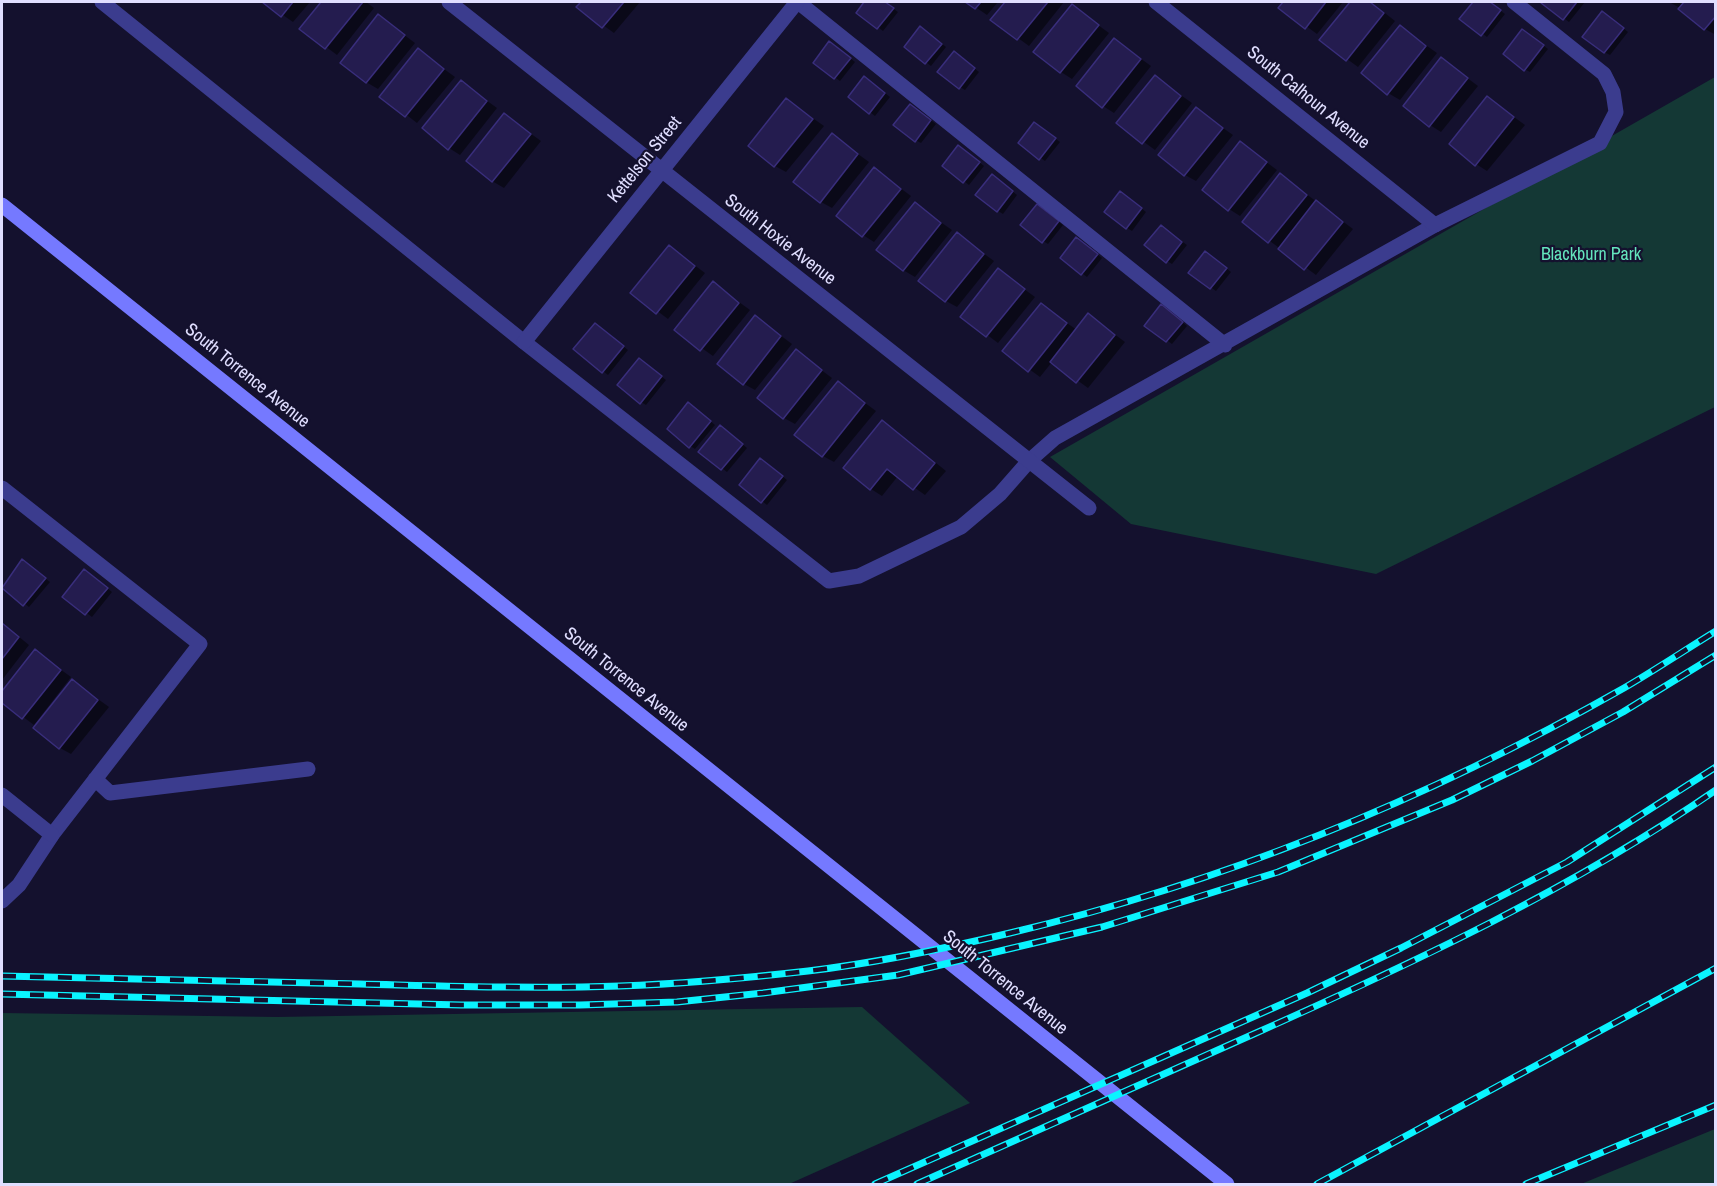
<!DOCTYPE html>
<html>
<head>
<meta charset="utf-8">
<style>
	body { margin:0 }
	#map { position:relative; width:1717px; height:1186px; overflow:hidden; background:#14112e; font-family:"Archivo Narrow",sans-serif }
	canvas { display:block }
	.frame { position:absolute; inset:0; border:3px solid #e0deff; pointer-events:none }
</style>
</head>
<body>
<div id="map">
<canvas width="1717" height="1186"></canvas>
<div class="frame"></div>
</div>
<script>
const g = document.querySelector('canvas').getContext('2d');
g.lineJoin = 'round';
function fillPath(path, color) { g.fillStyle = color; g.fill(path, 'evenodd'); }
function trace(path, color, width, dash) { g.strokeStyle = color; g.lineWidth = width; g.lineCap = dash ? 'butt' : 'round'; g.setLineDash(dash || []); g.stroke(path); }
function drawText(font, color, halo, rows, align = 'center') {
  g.font = font + ' "Archivo Narrow",sans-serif'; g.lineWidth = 4.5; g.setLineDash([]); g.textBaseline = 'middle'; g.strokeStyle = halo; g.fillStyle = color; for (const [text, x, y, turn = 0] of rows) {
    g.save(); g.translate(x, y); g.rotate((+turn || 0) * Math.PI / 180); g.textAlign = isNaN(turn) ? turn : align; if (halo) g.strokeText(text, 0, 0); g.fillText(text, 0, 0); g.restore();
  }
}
fillPath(new Path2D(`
	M1715,77V407L1376,574L1131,524L1050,457Z
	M862,1007L970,1103L789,1184H2V1013L277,1017Z
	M1715,1129V1184H1581Z`), '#143835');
fillPath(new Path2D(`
	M264,2H310L293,22Z
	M323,2H366L374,8L337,55L301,28Z
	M583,2H640L614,33L578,7Z
	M866,2H884L898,12L883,31L858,12Z
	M968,2H998L987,15Z
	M1007,2H1064L1029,46L992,19Z
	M1285,2H1343L1317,34L1280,7Z
	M1352,2H1371L1395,21L1358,67L1321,40Z
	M1475,2H1489L1505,14L1487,37L1462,18Z
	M1544,2H1585L1569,22L1543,3Z
	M1669,2H1716V35L1705,29L1680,8Z
	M1072,6L1109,33L1072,79L1061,72Z
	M379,16L415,43L378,89L366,82Z
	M1608,16L1628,32L1610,55L1604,52Z
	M1400,27L1437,53L1400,100L1388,93Z
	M926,31L946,47L931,66L906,47Z
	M1528,34L1548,49L1530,72L1524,69Z
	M1115,40L1151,66L1114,113L1103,106Z
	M835,46L855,62L840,81L815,63Z
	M418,50L455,77L417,123L382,96Z
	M959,56L979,72L965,90L960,87Z
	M1442,59L1478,86L1441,132L1430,125Z
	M1155,77L1192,103L1155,150L1118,123Z
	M870,81L890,97L875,116L850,97Z
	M461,82L497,108L460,155L449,148Z
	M1488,98L1525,125L1487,171L1476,164Z
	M787,100L824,126L786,172L775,166Z
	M915,109L936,124L921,143L915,140Z
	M1196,109L1233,135L1196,181L1185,175Z
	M505,115L541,141L504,188L492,181Z
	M1040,127L1060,142L1045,161L1020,143Z
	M832,135L869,162L832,208L821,202Z
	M1241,143L1277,170L1240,216L1229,209Z
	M964,150L984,166L969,185L944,166Z
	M875,169L911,196L874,242L863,235Z
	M1281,175L1353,229L1316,275L1244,222Z
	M997,179L1017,195L1003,214L998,211Z
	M1126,196L1146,212L1132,231L1127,228Z
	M915,204L952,230L915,277L903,270Z
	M1042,209L1063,225L1048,244L1043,241Z
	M1166,230L1187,245L1172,264L1167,261Z
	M957,234L994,261L957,307L946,301Z
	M1082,242L1102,258L1087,277L1062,258Z
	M669,246L705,273L668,319L632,292Z
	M1211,256L1231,272L1216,291L1191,273Z
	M998,270L1035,297L998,343L962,316Z
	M713,283L750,310L713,356L676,330Z
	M1041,305L1077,330L1089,315L1125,342L1088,388L1052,362L1040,377L1004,351Z
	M1167,309L1187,326L1172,344L1146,325Z
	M756,317L792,344L755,390L744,384Z
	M600,328L628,350L608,375L575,349Z
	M796,351L832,378L795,424L784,418Z
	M644,363L666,380L646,405L641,402Z
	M838,383L876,411L834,462L823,456Z
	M694,407L715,425L695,449L690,446Z
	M882,422L894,429L946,471L925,495L898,476L882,496L871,489Z
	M726,430L747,448L727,472L701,452Z
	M766,463L787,480L767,505L741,484Z
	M23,561L50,582L29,607L3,587Z
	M90,574L112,592L92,617L64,596Z
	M2,623L29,645L2,680Z
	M35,651L71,677L34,725L2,701V694Z
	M73,681L109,707L71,754L60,748Z`), '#0007');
const building = new Path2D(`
	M262,2H293L281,17Z
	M321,2H363L325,49L299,29Z
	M581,2H624L602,28L576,7Z
	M864,2H885L894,8L877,29L856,13Z
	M965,2H981L975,9Z
	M1005,2H1048L1017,40L990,20Z
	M1283,2H1326L1305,29L1278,8Z
	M1350,2H1370L1384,13L1346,61L1319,40Z
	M1473,2H1490L1501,10L1481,36L1459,19Z
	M1543,2H1577L1563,20L1541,3Z
	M1684,2H1716V16L1704,30L1678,9Z
	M1072,4L1099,25L1060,73L1033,52Z
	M1602,11L1624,28L1604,53L1582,37Z
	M378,14L405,35L366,83L340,63Z
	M1400,25L1426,46L1387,95L1361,73Z
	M920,26L942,44L925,64L904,47Z
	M1522,29L1544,45L1524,71L1503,54Z
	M1114,38L1141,59L1102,108L1076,86Z
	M829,41L851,58L834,79L813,63Z
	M418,48L444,69L405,117L379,97Z
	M954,51L975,68L959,89L937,72Z
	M1441,57L1468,78L1429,127L1403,106Z
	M1155,75L1181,96L1142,144L1116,123Z
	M864,76L885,93L869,114L848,97Z
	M461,80L487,101L448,150L422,128Z
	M1487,96L1514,117L1475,166L1449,144Z
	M786,98L813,119L774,167L748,146Z
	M910,104L931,120L915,142L893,125Z
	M1196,107L1223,128L1184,176L1158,155Z
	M504,113L531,134L492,182L466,161Z
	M1034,122L1056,138L1039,160L1018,143Z
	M832,133L858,154L820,203L793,182Z
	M1240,141L1267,162L1228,211L1202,190Z
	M958,145L980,162L963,183L942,166Z
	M874,167L901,189L862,237L836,216Z
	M1280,173L1307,195L1268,243L1242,222Z
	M992,174L1013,191L997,212L975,195Z
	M1120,191L1142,208L1126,229L1104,212Z
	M1316,200L1343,222L1304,270L1278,249Z
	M915,202L941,223L903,271L876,250Z
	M1037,204L1059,221L1042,243L1020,225Z
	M1161,225L1182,242L1166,263L1144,245Z
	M957,232L984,254L945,302L918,281Z
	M1076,237L1098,254L1081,275L1060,258Z
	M669,245L695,266L656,314L630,293Z
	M1205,251L1227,268L1210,289L1188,273Z
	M998,268L1025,289L986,337L960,317Z
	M713,281L739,303L700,351L674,330Z
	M1041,303L1067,323L1028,372L1002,351Z
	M1161,304L1183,322L1166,342L1144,326Z
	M1088,313L1115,335L1076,383L1050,362Z
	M755,315L781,336L743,385L717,364Z
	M595,323L624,346L602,373L573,349Z
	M796,349L822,370L783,419L757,398Z
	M639,358L662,376L640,404L617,385Z
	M838,381L865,403L822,457L794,435Z
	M688,402L711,421L689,448L667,429Z
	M882,420L935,463L913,490L887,469L870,490L843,468Z
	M720,425L743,444L721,470L698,452Z
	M760,458L783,476L761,503L739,485Z
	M22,559L46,578L23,606L2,588Z
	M84,569L108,588L85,615L62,597Z
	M2,623L19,637L2,659Z
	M35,649L61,670L22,719L2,703V691Z
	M72,679L98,700L59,749L33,728Z`);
fillPath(building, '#241c4f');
trace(building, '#392e7c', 1.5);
trace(new Path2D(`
	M102,2L524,342L829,581L859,576L961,527L1000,494L1029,461L1055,438L1435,225L1600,143L1616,112L1613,92L1604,74L1514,2
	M798,2L1225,345
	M2,488L200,644L52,835L19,885L2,901
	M95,779L110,793L308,769`), '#3b3c8e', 15);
trace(new Path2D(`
	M449,2L1089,508
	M1156,2L1435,225
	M524,342L797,2
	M2,795L52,835`), '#3b3c8e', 15);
trace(new Path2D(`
	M2,205L1227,1184`), '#7579ff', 15);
const rail = new Path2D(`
	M2,976C121,979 241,981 360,984C447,986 533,989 620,986C682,984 746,978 808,971C876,963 943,949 1010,933C1226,882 1432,797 1624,688C1655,670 1685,650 1716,631
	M2,994L461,1005H580L677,1002L763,993L898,975L1102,927L1278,872L1452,800L1532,761L1623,712L1716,655
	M875,1184L1307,993L1401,948L1567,862L1716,767
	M917,1184C1030,1134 1143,1083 1256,1033C1415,962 1572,889 1716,790
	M1317,1184L1716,968
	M1526,1184L1716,1105`);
trace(rail, '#0af4ff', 7);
trace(rail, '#14112e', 4.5, [14]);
drawText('18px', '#e0deff', '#14112e', [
	["South Calhoun Avenue",1308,98,39],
	["Kettelson Street",645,160,-51],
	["South Hoxie Avenue",780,240,38],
	["South Torrence Avenue",247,376,39],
	["South Torrence Avenue",626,680,39],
	["South Torrence Avenue",1005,983,39]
]);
drawText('18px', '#64e5bd', '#14112e', [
	["Blackburn Park",1591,255]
]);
</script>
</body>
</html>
